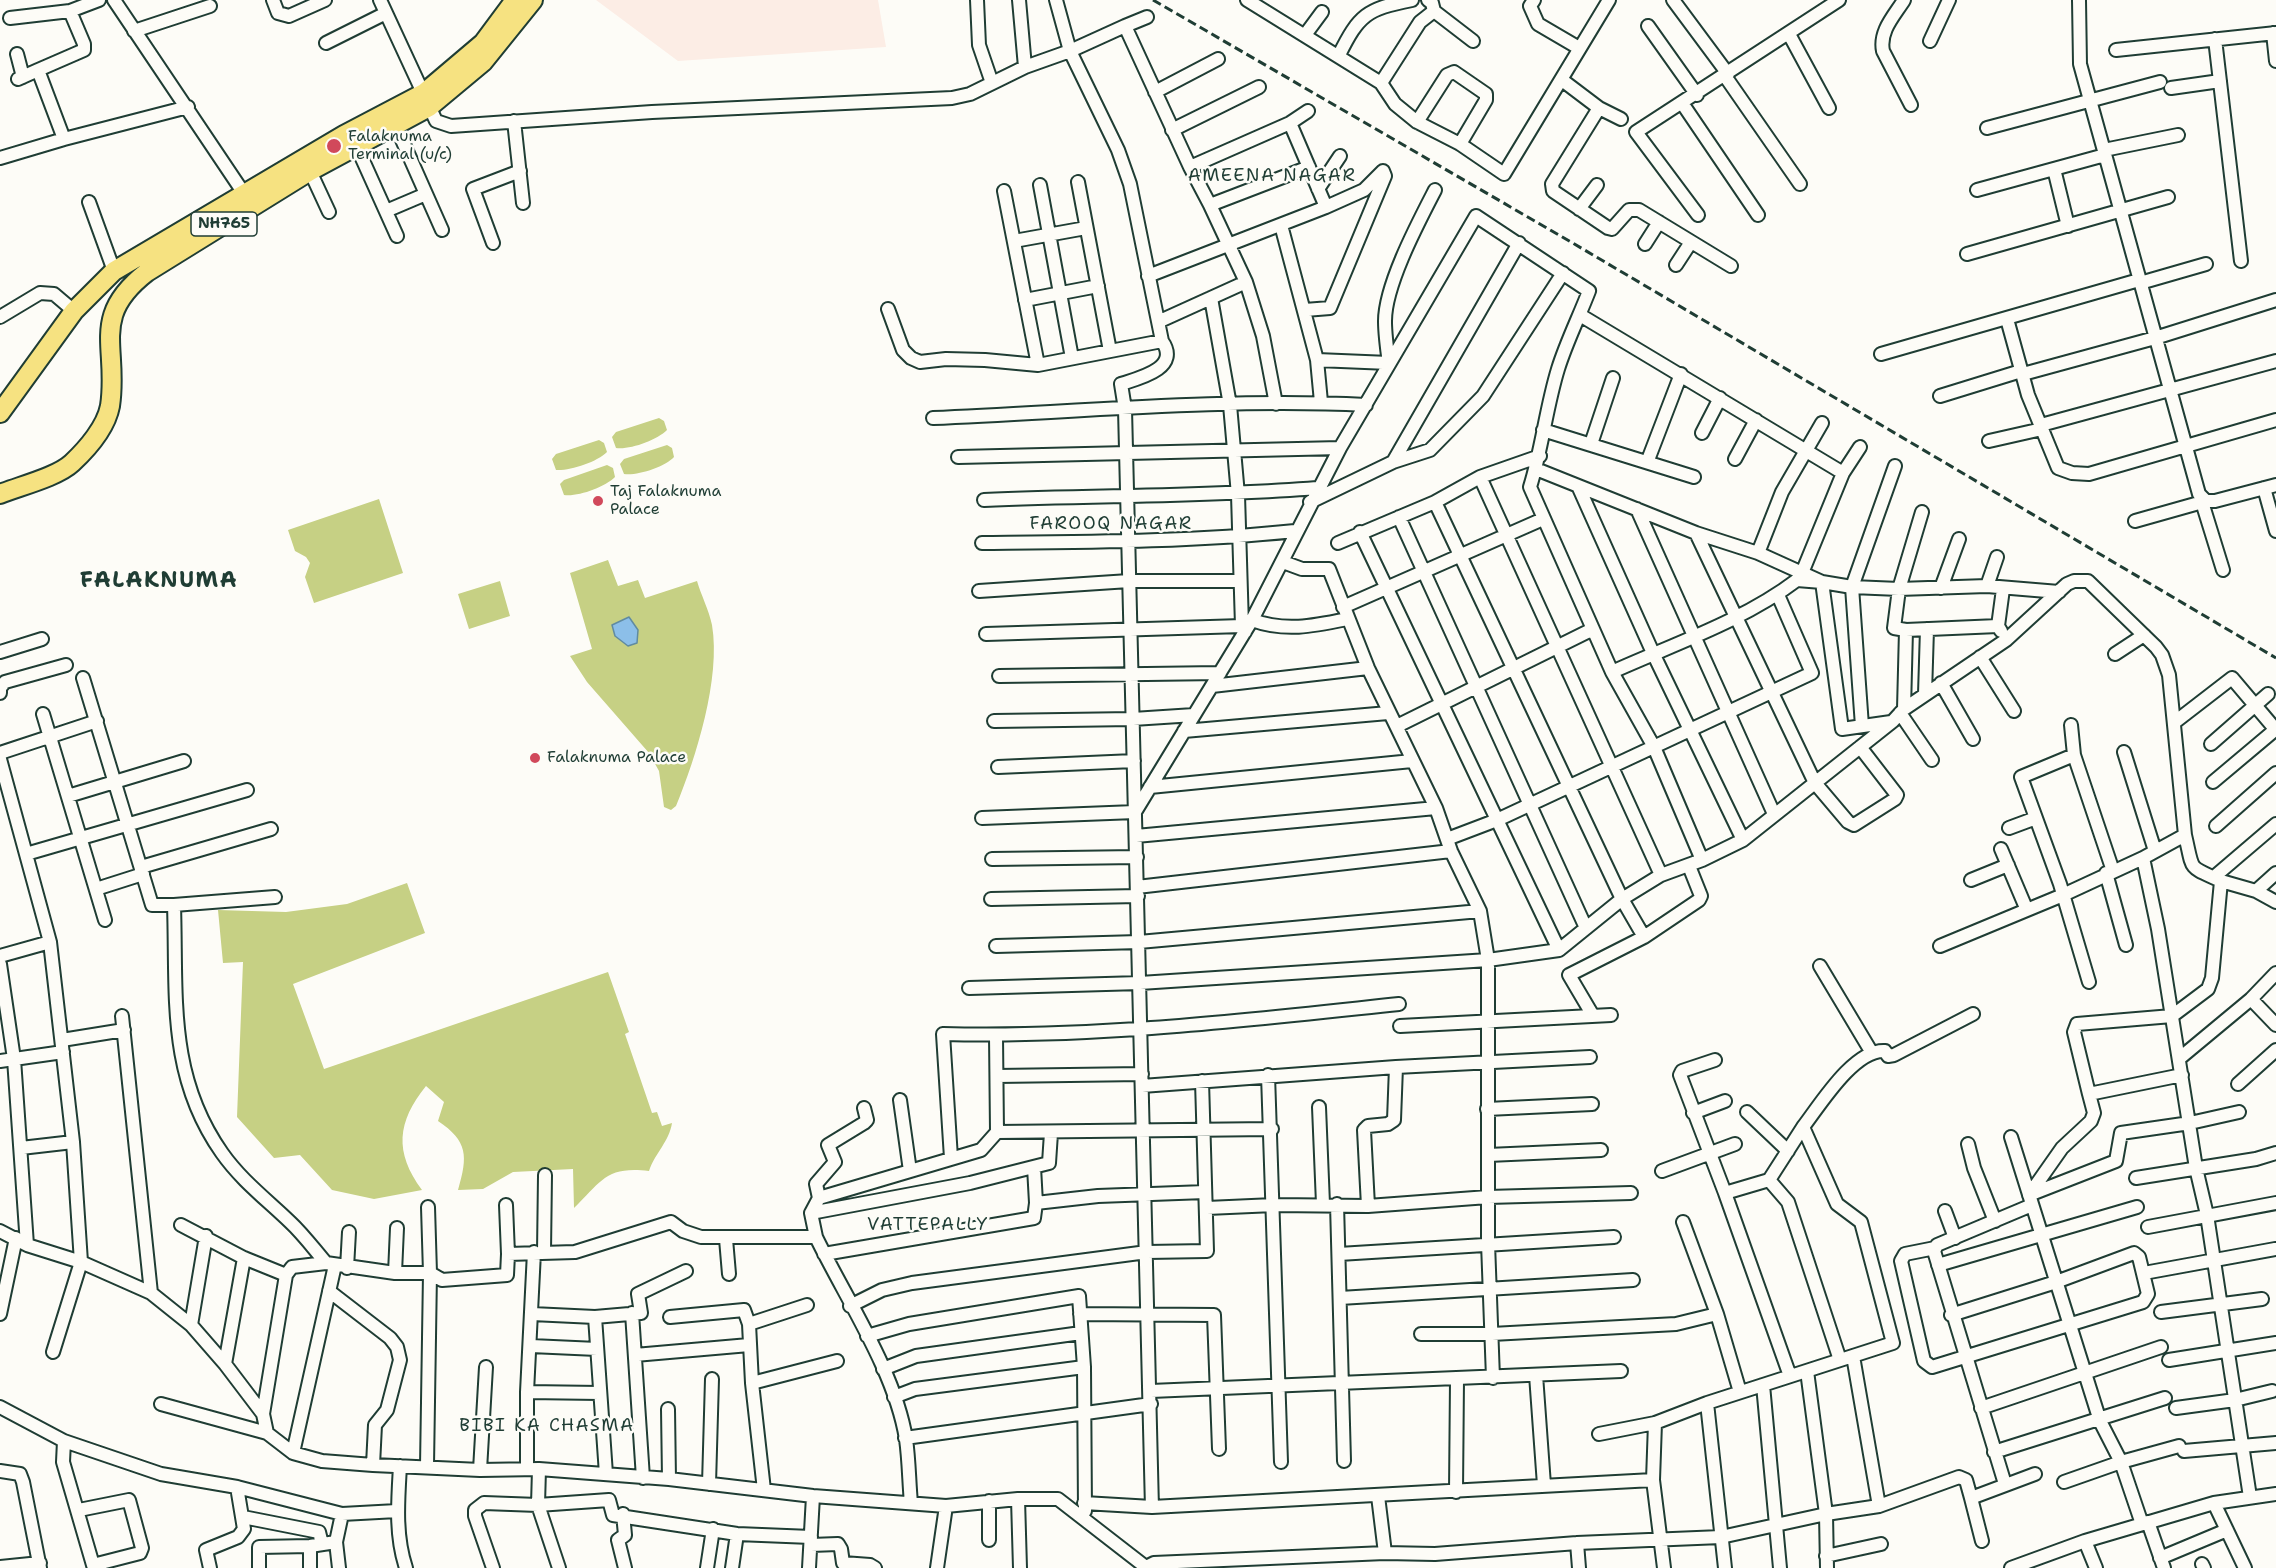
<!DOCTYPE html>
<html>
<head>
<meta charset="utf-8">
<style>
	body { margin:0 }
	canvas { display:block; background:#fdfcf7 }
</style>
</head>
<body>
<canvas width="2276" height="1568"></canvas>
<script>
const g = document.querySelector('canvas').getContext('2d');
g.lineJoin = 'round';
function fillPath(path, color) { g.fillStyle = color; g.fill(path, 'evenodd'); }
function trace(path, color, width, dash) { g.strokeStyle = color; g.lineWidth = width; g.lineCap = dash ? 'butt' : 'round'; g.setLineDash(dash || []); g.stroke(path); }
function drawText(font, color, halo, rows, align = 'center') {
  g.font = font + ' "Shantell Sans",sans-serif'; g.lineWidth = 5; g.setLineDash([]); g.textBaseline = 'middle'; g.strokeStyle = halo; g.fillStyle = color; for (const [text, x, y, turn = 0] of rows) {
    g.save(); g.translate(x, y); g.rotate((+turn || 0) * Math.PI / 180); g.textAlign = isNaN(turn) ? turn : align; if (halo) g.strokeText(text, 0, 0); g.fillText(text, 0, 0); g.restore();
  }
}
fillPath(new Path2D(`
	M596,0H878L886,47L678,61Z`), '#fcede5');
fillPath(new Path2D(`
	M659,418L664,421L667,430C657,440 630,450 616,448L612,437L616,432Z
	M599,440L604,443L607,452C597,462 570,471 556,470L552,459L556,454Z
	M667,445L672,448L674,457C665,467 637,476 624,474L620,464L624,459Z
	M607,465L613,468L615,477C605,487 578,497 564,495L560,484L564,480Z
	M379,499L403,573L314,603L305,577L310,563L306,557L295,551L288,530Z
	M608,560L618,586L638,580L645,598L697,581C701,595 709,610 712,625C721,678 696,758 676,806L671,810L664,807L659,771L649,753L587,682L570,656L592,649L570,573Z
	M500,581L510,616L469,629L458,594Z
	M407,883L425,933L293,984L324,1069L608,972L629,1032L625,1034L652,1113L657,1112L662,1126L672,1123C669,1142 655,1153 649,1171C606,1166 602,1181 574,1208L573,1169L513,1172L483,1189L458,1190C468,1156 468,1141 438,1121L444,1102L426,1086C397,1122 394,1152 422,1190L374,1199L332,1190L300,1155L274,1158L237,1117L243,962L223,963L218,910L286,912L347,904Z`), '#c6d084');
const water = new Path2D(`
	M629,617L638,630L637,643L628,646L615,636L612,625Z`);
fillPath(water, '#8cbfe9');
trace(water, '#608ba1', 1.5);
const minor = new Path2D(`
	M114,0L247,198
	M273,0L278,13L289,16L325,0
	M380,0L436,121L451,126L652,112L952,98L970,94L1025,67L1070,51L1118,150L1130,184L1162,341C1181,368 1140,378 1121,384L1125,409L1152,1507
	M977,0L979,45L992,83
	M1019,0L1025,67
	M1056,0L1070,51L1125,26L1190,167L1210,205L1246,282L1263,336L1276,404
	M1247,0L1381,83L1395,104L1417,122L1460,144L1504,174L1609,0
	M1428,0L1432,3L1434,11L1473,41
	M1534,0L1530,6L1538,24L1579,48
	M1673,0L1728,74
	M1904,0C1894,16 1879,31 1883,51L1911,105
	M2079,0L2080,64L2199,494L2206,501H2215L2276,485
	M10,18L70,11
	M1125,26L1147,17
	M1648,26L1697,95
	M134,31L210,6
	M2273,33L2276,61
	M1789,34L1829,108
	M1305,35L1322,12
	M2215,39L2241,261
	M1930,41L1949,0
	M326,43L386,13
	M2116,50L2276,33
	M17,54L23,77
	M1339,55C1359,15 1366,9 1412,0
	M38,70L84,50V44L70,11L99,0
	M1725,76L1800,184
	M18,79L38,70L64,139
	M1562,80L1599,108L1621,119
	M1381,83L1420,22L1434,11
	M2171,88L2220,81
	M1155,92L1218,59
	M1682,103L1758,215
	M1599,108L1552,184L1553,191L1608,228L1612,229L1629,210H1639L1731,266
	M514,121L523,203
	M1417,122L1447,75L1454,72L1486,94V100L1460,144
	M1290,123L1326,207
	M395,124L442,230
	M1987,128L2160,82
	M1172,130L1259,87
	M356,145L397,236
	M2104,150L2178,135
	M0,158L64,139L188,107
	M1190,167L1290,123L1308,111
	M2054,169L2068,226
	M310,171L329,212
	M1078,182L1110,351
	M1040,185L1072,358
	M1318,189L1340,156
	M1977,190L2105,155
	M1004,191L1038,365
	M89,202L114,271
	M1210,205L1309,167
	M1579,209L1597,185
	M386,211L426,194
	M1698,215L1636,132L1839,0
	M1281,225L1317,360L1321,402
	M1014,241L1086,228
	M493,243L473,189L520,171
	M1645,244L1659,222
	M1967,254L2168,197
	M1676,265L1691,242
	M1148,276L1326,207L1364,190L1383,171L1385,176L1330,308L1305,310
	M2140,283L2206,264
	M1211,298L1230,405L1238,495L1242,626
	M1025,300L1098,286
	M888,309L903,350L911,358L920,362L946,359L985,360L1038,365L1162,341
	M1580,315L1843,473
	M0,317L40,293L54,294L74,311
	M2007,319L2028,395L2058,468L2072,473L2089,474L2276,420
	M1160,321L1246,282
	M1881,354L2139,280
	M1317,360L1389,363C1387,349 1385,335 1385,321C1385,285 1418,223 1435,190
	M2023,374L2155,338L2276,300
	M1940,396L2021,371
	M933,418C1076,412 1222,398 1366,405
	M2041,425L2276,361
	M1543,430L1694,477
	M1702,433L1720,398
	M1989,441L2042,429
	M1591,444L1613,378
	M958,457L1340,448
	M1735,459L1756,420
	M1648,460L1681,374
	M1393,462L1430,450L1483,396L1563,273
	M1536,469L1696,533L1758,553L1822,582L1852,587L1899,589L1987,586L2059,592
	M1480,477L1661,875
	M1579,488L1653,653L1743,840
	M2264,488L2276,531
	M984,500C1095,495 1207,497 1317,488
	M1310,502L1393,462L1519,243
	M1435,502L1622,899L1644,937
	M2202,502L2223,570
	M1637,509L1774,814
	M1922,512L1899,589L1894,628L1906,630L1998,626
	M1399,517L1586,928
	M2135,521L2206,501
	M1360,532L1559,950
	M1696,533L1815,783L1848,822L1854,825L1895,799L1897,795L1860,747
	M982,543C1087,542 1191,542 1295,531
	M1338,543L1435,502L1480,477L1540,456
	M1758,553L1782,492L1822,423
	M1283,562L1302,569H1329L1368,668L1436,808L1451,851L1480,911L1488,960V1243L1493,1378
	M1802,573L1843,473L1860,447
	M1987,586L1997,557
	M1941,588L1959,539
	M979,591L1129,581H1240
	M1343,607L1543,519
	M1252,620C1285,632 1313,626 1347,619
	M2001,631L1998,626L2003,589
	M986,634L1242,626L1245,632
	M0,652L42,639
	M2115,654L2144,635
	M1980,657L2014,711
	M1612,672C1674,644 1743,621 1797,580L1822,582L1842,729L1891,722
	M999,676L1220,673
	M83,678L152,905H174C177,995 167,1075 222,1153C241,1180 266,1199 290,1222C303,1234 314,1249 326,1263L395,1273H430L442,1280L507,1275L508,1254L575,1252L671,1222L683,1231L701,1237H816C846,1299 895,1371 906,1439C909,1460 909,1482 911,1503
	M1941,683L1973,739
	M1212,686L1368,668
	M0,693V688L5,682L66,665
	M1925,694L1927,629
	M1904,709L1906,630
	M1900,713L1932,760
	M43,714L105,920
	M994,721L1133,719L1194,715
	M2175,722L2232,678L2276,730
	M2071,725L2074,755
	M1397,726L1593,629
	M1862,726L1852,587L1895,466
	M1184,731L1388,713
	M2211,744L2268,694
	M2124,752L2155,851
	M0,753L97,721
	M0,759L50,942L73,1142L81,1262L53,1352
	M998,767L1134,761
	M2213,782L2276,729
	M1150,787L1412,761
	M68,796L184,761
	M982,818L1135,812L1252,620L1340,448L1476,216L1589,291C1579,317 1566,343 1558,369C1546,408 1542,449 1530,487L1612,672L1654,747L1702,860
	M2216,826L2276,773
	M2009,828L2036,818
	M1136,836L1436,808
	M1447,839L1497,820L1812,673L1778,595
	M2001,849L2026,908
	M26,854L247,790
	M992,859L1137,857
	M141,867L271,829
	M2106,873L2126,945
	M2214,877L2276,824
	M1971,880L2008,865
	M2221,881L2256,891L2276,902
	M1137,887L1451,851
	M96,889L143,874
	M2256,891L2276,873
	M991,899L1138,896
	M174,905L275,897
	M996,946L1139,942L1480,911
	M1940,946L2063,895L2143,858
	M0,956L50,942
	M0,964L14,1059L27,1245
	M1820,966L1872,1053
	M2089,982L2060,884L2021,777L2074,755L2113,871
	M969,988L1140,983L1488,960L1559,950L1622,899L1661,875L1702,860L1743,840L1893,721L1904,709L2006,640L2067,584L2074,581H2088L2156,647L2162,655L2169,675L2185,835L2143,858L2158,929L2196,1168L2207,1215L2250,1497
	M2251,999L2276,1025
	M1592,1014L1569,975L1644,937L1699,900L1701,896L1689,866
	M122,1016L151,1293
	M1400,1026L1611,1015
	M996,1036L997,1132
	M62,1040L124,1030
	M2180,1058L2251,999L2276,973
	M1715,1060L1682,1071L1680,1075L1725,1193
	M0,1061L63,1052
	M1268,1075L1281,1462
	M997,1076L1142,1074
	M2238,1084L2276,1050
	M1142,1086L1396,1067L1590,1057
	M2089,1094L2074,1032L2077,1024L2172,1016L2208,989L2212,978L2221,881C2187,865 2194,873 2185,835
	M900,1100L910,1171
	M1319,1107L1323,1204
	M1487,1109L1592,1104
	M1747,1112L1788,1151
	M1693,1113L1725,1101
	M2011,1137L2100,1421L2121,1462L2142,1524
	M1968,1144L1974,1168L1995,1221
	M21,1148L73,1142
	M1488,1155L1601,1150
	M951,1158L943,1034C1097,1038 1247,1020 1399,1004
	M1034,1167L1036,1203
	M1662,1171L1735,1144
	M2136,1178L2256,1159L2276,1153
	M1769,1180L1788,1202L1840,1360
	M2029,1195L2116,1161L2121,1133L2190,1123L2239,1112
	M2029,1195L2062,1148L2091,1121L2094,1113L2089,1094L2182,1075
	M819,1198L816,1184L835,1162L828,1145L864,1123L867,1120L864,1108
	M1337,1204L1344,1461
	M506,1205L508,1254
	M1368,1206L1364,1130L1368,1126L1388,1124L1394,1120L1396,1067
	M1207,1208L1274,1205L1368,1206L1488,1197L1631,1193
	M1945,1211L1955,1238
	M811,1213L970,1183L1049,1163L1051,1133
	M1683,1222L1717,1314L1740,1392
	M181,1225L244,1258L286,1275L263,1414
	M2148,1227L2276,1203
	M0,1231L27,1245L81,1262L151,1293L191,1325L225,1364L263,1414L267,1433L293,1453L322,1461L373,1465L480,1470L539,1469L669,1479L813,1496L946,1506L1018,1499H1058L1147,1568
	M816,1237L811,1213L819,1198L981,1150L997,1132L1272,1129
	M726,1239L729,1274
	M1935,1248L1905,1254L1901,1261L1924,1361L1932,1367L2143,1302L2148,1294L2139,1257L2134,1253L2056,1282L1951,1315
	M544,1252L545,1175
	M824,1254L1034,1218L1036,1203L1098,1196L1205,1192
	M1339,1254L1614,1237
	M1938,1265L2137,1207
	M347,1268L349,1232
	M395,1273L397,1228
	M2144,1273L2275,1249
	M286,1275L292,1267L326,1263
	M329,1291L390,1338L397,1347L400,1360L387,1410L375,1425L373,1465
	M1340,1298L1633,1280
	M850,1306L882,1290L912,1283L1147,1252L1207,1251L1202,1081
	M2161,1312L2262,1299
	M632,1313L643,1478
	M0,1314L16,1238
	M532,1314L595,1317L641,1313L638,1294L686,1271
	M1080,1314L1214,1315L1219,1449
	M595,1317L606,1474
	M670,1317L744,1310L749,1324L752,1383L764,1490
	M749,1324L807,1305
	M191,1325L206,1236
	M1421,1334H1492L1676,1324L1717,1314
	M867,1336L909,1324L1079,1296L1084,1367L1085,1511
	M531,1346L597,1349
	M635,1355L749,1345
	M1853,1356L1879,1506
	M2169,1360L2276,1343
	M225,1364L244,1258
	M883,1369L916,1356L1081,1333
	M1807,1371L1826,1514L1827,1568
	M1536,1375L1544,1485
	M1790,1376L1725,1193L1769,1180L1803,1127
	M752,1383L837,1361
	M1763,1385L1780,1568
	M1151,1391L1621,1371
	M527,1392L600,1393
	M894,1397L915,1389L1084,1367
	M1707,1403L1725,1568
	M161,1404L267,1433
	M0,1407L64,1441L161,1474L237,1487L244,1529L238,1537L206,1550L210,1568
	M1981,1408L2161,1347
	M2176,1408L2235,1400L2272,1391
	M668,1409L669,1479
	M1655,1423L1653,1480L1664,1568
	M1599,1434L1655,1423L1707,1403L1893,1343L1861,1222L1837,1204L1803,1127C1820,1105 1854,1049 1885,1051L1888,1056L1894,1055L1973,1014
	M905,1438L1151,1404
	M64,1441L63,1462L93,1565L140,1553L142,1548L129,1500L79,1510
	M2184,1451L2276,1443
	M1994,1452L2165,1398
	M293,1453L335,1265
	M400,1466C398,1501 395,1535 406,1568
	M427,1466L430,1273L428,1207
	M527,1469V1392L534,1252
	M539,1469L538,1505L559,1568
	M480,1470L486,1367
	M0,1471L20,1474L23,1482L40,1568
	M2064,1482L2121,1462L2179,1446
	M709,1484L712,1379
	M2005,1484L1934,1251L1937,1245L2032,1205
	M237,1487L342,1514
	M1456,1492L1457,1380
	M1378,1496L1385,1553
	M1018,1499L1020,1568
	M1084,1503L1152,1507L1653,1480
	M2214,1503L2245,1568
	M623,1514L625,1535L618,1540L625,1568
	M243,1517L319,1532L322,1544
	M2148,1522L2164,1568
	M989,1540V1501
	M1982,1541L1971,1498L2035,1474
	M2085,1541L2096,1568
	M1577,1543L1579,1568
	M811,1545L838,1544L841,1549L843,1563L870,1565L875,1568
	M310,1546V1568
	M1826,1556L1881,1544
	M2160,1558L2227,1530
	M2202,1564L2204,1568
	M0,1567L40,1563
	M1146,1567L1154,1563L1385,1553L1435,1554L1577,1543L1721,1537L1826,1514L1879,1506L1959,1477L1966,1480L1971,1498
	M259,1568V1547L310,1546L336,1542
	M339,1568L336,1542L342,1514L397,1511
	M493,1568L475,1516V1510L484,1503L538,1505L609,1500L613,1515L737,1534L811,1537
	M707,1568L713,1529
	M732,1568L737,1534
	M809,1568L813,1496
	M937,1568L946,1506
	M2011,1568L2085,1541L2214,1503L2276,1494`);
const highway = new Path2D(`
	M0,413L74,311L114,271L344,135L424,93L483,43L515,0
	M0,494C20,486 57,477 72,463C87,449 106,427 110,406C119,347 89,317 147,272L310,171L429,107L483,62L533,0`);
trace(minor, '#1f3d34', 16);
trace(highway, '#1f3d34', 22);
trace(minor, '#fdfcf7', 12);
trace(highway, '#f6e281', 18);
trace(new Path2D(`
	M1153,0L1571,242L2276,658`), '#1f3d34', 3, [9, 4.5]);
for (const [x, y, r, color] of [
	[334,146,8,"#d1495b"],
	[598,501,6,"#d1495b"],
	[535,758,6,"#d1495b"]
]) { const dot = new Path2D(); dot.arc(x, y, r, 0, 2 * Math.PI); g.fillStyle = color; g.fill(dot); trace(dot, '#fdfcf7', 2); }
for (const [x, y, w] of [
	[224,224,66]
]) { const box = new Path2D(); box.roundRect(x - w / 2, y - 12, w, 24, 4.5); g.fillStyle = '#fdfcf7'; g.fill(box); trace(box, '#1f3d34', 1.5); }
drawText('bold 15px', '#1f3d34', null, [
	["NH765",224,224]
]);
drawText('16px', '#1f3d34', '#fdfcf7', [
	["Falaknuma",348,137],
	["Terminal (u/c)",348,155],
	["Taj Falaknuma",610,492],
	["Palace",610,510],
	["Falaknuma Palace",547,758]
], 'left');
g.letterSpacing = '1.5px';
drawText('18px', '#1f3d34', '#fdfcf7', [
	["AMEENA NAGAR",1272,176],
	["FAROOQ NAGAR",1111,524],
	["VATTEPALLY",928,1225],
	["BIBI KA CHASMA",547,1426]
]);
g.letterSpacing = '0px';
g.letterSpacing = '1.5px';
drawText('bold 22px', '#1f3d34', '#fdfcf7', [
	["FALAKNUMA",159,581]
]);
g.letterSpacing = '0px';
</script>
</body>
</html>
